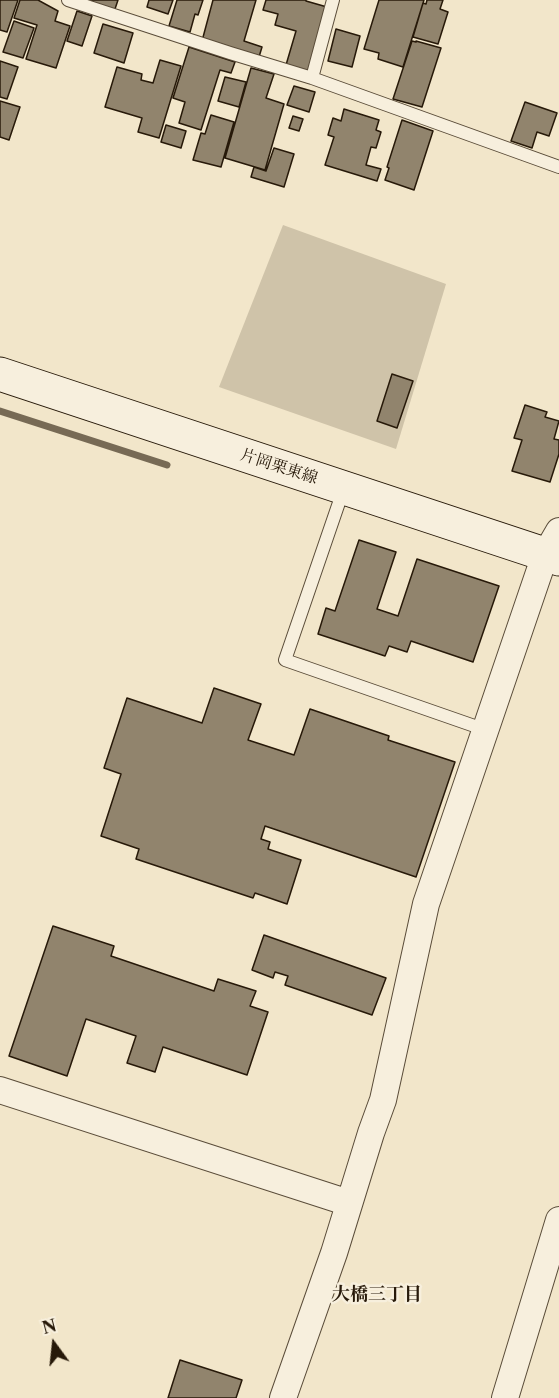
<!DOCTYPE html>
<html>
<head>
<meta charset="utf-8">
<style>
	body { margin:0 }
	#map { position:relative; width:559px; height:1398px; overflow:hidden; background:#f2e6ca; font-family:"Libre Caslon Text",serif }
	canvas { display:block }
	.north { position:absolute; left:24px; top:1314px; width:60px; height:60px; -webkit-text-stroke:4px #f7efdd; paint-order:stroke; rotate:345deg; font-size:16px; font-weight:700; line-height:24px; text-align:center; color:#271909 }
	.north::after { content:''; display:block; margin:auto; width:21px; height:27px; background:#271909; clip-path:polygon(50% 0,100% 100%,50% 72%,0 100%) }
</style>
</head>
<body>
<div id="map">
<canvas width="559" height="1398"></canvas>
<div class="north">N</div>
</div>
<script>
const g = document.querySelector('canvas').getContext('2d');
g.lineJoin = 'round';
function fillPath(path, color) { g.fillStyle = color; g.fill(path, 'evenodd'); }
function trace(path, color, width, dash) { g.strokeStyle = color; g.lineWidth = width; g.lineCap = dash ? 'butt' : 'round'; g.setLineDash(dash || []); g.stroke(path); }
function drawText(font, color, halo, rows, align = 'center') {
  g.font = font + ' "Libre Caslon Text","Noto Serif JP",serif'; g.lineWidth = 5; g.setLineDash([]); g.textBaseline = 'middle'; g.strokeStyle = halo; g.fillStyle = color; for (const [text, x, y, turn = 0] of rows) {
    g.save(); g.translate(x, y); g.rotate((+turn || 0) * Math.PI / 180); g.textAlign = isNaN(turn) ? turn : align; if (halo) g.strokeText(text, 0, 0); g.fillText(text, 0, 0); g.restore();
  }
}
fillPath(new Path2D(`
	M283,225L446,284L396,449L219,387Z`), '#cfc3a9');
trace(new Path2D(`
	M0,411L167,465`), '#776a55', 7);
const building = new Path2D(`
	M0,0H18L7,32L0,30Z
	M20,0H38L58,11L55,21L70,26L56,68L26,59L37,25L14,18Z
	M92,0H118L114,12L91,4Z
	M149,0H173L168,14L147,7Z
	M177,0H203L198,15L195,14L190,32L169,26Z
	M213,0H256L244,41L262,47L259,57L202,41Z
	M266,0H306V1L327,7L308,72L286,65L296,31L275,25L278,14L263,10Z
	M379,0H424L403,67L378,59L379,53L364,49Z
	M427,0H443L440,9L448,12L438,44L413,37L423,3L426,4Z
	M77,11L92,16L82,46L67,41Z
	M14,21L34,28L23,58L3,52Z
	M103,24L133,33L124,63L94,53Z
	M336,29L360,36L352,67L328,61Z
	M412,41L416,42V41L441,48L422,107L393,99Z
	M189,47L235,62L231,73L220,70L201,130L179,123L185,102L173,98Z
	M160,60L181,66L159,138L138,132L142,118L105,107L117,67L142,74L141,80L153,83Z
	M0,61L18,67L7,99L0,97Z
	M251,68L274,74L266,98L284,104L265,170L225,158Z
	M225,77L246,82L239,107L218,101Z
	M294,86L315,92L309,112L287,105Z
	M0,101L20,107L9,140L0,137Z
	M525,102L557,113L549,136L537,132L532,148L511,141Z
	M344,109L379,120L376,130L381,132L376,148L371,147L366,165L381,169L377,181L325,165L334,137L328,135L333,118L341,121Z
	M211,115L234,122L221,167L193,160L201,133L205,134Z
	M293,116L303,119L299,131L289,128Z
	M402,120L433,131L414,190L385,180L389,168L387,167Z
	M166,125L186,131L181,148L161,142Z
	M274,148L294,154L284,187L251,177L254,167L266,171Z
	M392,374L413,381L397,428L377,421Z
	M525,405L547,412L545,417L559,421L554,439L559,440V454L550,482L512,471L522,440L514,438Z
	M359,540L396,552L377,609L398,616L417,559L499,586L473,662L411,641L407,652L389,646L385,656L318,634L326,608L335,611Z
	M214,688L261,704L248,740L294,755L310,709L389,736L388,740L455,762L416,877L265,826L261,839L270,842L268,849L301,860L287,904L255,893L253,898L136,859L139,849L101,836L121,774L104,768L127,698L202,723Z
	M53,926L114,946L111,956L214,991L218,979L256,991L250,1006L268,1012L247,1075L163,1047L155,1072L127,1063L136,1036L86,1019L67,1076L9,1056Z
	M264,935L386,978L372,1015L285,985L288,976L275,972L273,978L252,970Z
	M180,1360L242,1380L236,1398H168Z`);
fillPath(building, '#91846d');
trace(building, '#271909', 1.5);
const lane = new Path2D(`
	M68,0L230,53L312,78L559,167
	M312,78L333,0
	M344,488L285,660L486,730`);
const street = new Path2D(`
	M0,1090L349,1203
	M283,1398L334,1253L371,1133L383,1100L426,904L545,555L559,531
	M505,1398L559,1220`);
const secondary = new Path2D(`
	M0,374L559,559`);
trace(lane, '#5a4c39', 14);
trace(street, '#5a4c39', 28);
trace(secondary, '#271909', 35);
trace(lane, '#f7efdd', 12);
trace(street, '#f7efdd', 26);
trace(secondary, '#f7efdd', 33);
drawText('16px', '#271909', '#f7efdd', [
	["片岡栗東線",279,467,18]
]);
drawText('bold 18px', '#271909', '#f7efdd', [
	["大橋三丁目",377,1295]
]);
</script>
</body>
</html>
